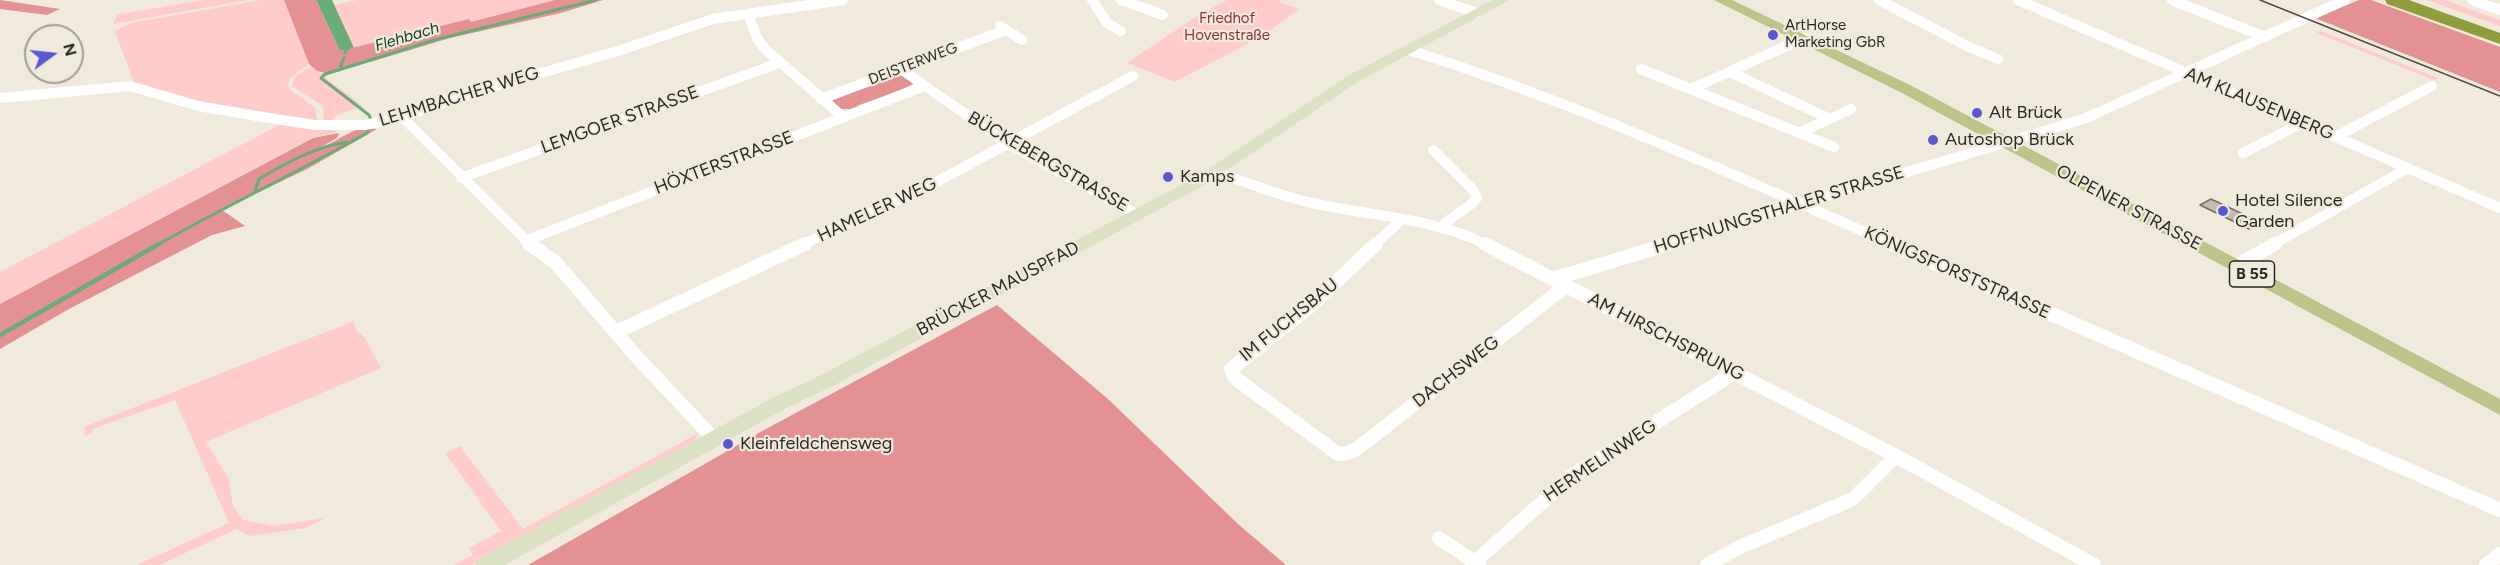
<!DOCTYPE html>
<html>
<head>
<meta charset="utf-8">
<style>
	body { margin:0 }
	#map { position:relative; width:2500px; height:565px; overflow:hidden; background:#f0eadd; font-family:Figtree,sans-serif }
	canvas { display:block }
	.north { position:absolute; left:24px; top:24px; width:60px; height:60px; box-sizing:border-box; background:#f0eadd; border:2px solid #a19d93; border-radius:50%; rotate:75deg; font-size:16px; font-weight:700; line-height:24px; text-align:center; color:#2b2924 }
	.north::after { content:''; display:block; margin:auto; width:21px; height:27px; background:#5958d0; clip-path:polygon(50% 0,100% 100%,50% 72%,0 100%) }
</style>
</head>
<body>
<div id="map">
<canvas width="2500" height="565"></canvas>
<div class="north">N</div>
</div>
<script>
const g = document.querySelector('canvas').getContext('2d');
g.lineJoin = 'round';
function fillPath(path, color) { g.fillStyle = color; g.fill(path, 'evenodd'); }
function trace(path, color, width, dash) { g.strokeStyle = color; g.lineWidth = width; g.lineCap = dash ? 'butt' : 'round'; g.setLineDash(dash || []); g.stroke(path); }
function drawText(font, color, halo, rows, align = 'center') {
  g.font = font + ' Figtree,sans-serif'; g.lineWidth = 4.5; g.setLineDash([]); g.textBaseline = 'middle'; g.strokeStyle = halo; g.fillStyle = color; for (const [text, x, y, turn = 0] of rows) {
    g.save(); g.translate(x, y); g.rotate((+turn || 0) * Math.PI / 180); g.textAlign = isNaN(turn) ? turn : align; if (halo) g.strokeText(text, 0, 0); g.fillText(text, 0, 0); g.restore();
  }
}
fillPath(new Path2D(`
	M202,0H248L113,24L117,15Z
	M261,0H284L309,64L290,78L287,87L315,108L318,123L202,105L134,83L115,31L130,23Z
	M357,0H555L471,22L469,19L354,48L334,5Z
	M1227,0H1282L1279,2L1300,9L1257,39L1175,82L1127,63L1194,18Z
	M2427,0H2445L2500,20V26Z
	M2321,31L2438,78L2434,80L2317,33Z
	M312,66L317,71L330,74L326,78L363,106L337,115L329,123H324L323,106L292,86L294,77Z
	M283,123L331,129L337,132L312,138L0,304V272Z
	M354,321V327L364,337L381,368L206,442L229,479L233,506L243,520L274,526L325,518L306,528L249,536L237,529L159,565H137L229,523L175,400L92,429V433L85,436L84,427Z
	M699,433L693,443L472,565H454L473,555L469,548L501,531L445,453L460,446L523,529Z`), '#ffcbcb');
fillPath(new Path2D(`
	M0,0L7,1L60,9L47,15L0,9Z
	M284,0H316L340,51L469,19L471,22L555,0H603L561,13L450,38L330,74L317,71L309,64Z
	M2359,0H2371L2500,47V92L2315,18Z
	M896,75L906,76L913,84L901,91L859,105L855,109H841L833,102V100Z
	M367,128L377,129L309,168L222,210L245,226L212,235L69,309L0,349V304L313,138L339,133L337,138L321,147C338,142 349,129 367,128Z
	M997,305L1108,399L1238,524L1286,565H528L764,430Z`), '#e49193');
fillPath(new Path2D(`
	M316,0H332L354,48L340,51Z`), '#6aab78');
trace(new Path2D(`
	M345,53L347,49
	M339,70L344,58
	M255,191L259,179C287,162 315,147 347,142
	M157,245C226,206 298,172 367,133L372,122L369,115L321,78L325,74L438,39L596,0`), '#6aab78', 3);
trace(new Path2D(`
	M0,335L159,244`), '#6aab78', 4.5);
const building = new Path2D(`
	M2211,199L2247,216L2260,223L2249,229L2200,205Z`);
fillPath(building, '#c6b9b2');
trace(building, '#796d67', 1.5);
trace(new Path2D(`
	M1092,0L1107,23L1121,31
	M1121,0L1163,15
	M1439,0L1477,13
	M1879,0L1969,47L1998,59
	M2018,0L2500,208
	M2172,0L2265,37
	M2472,0L2500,10
	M748,14L757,38L765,49L842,116
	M1000,26L1022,40
	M1409,50C1576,102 1735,176 1895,245
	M1641,69L1834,147
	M902,70L1009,144L1136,214
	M1730,72L1830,119
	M1691,89L1804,38
	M0,98L130,86L198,106L275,119L315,125H365L402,117L486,89L618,51L713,19L843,0
	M821,99L1006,30
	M402,117L531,245
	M1799,133L1851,109
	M2335,137L2432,86
	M1433,150L1473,190L1477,198C1468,211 1451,214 1441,228
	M2243,153L2302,123
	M1216,172C1246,182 1277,195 1308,202C1367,216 1433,217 1487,245
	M461,178L779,63
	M525,241L924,86
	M801,245L931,185L1133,76
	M1374,245L1400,221
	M1664,245L2084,119L2345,0
	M2272,245L2408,168`), '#fff', 10);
trace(new Path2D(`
	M529,244L555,262L636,356L714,439
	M1376,244L1314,303L1231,369L1235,378L1338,454L1348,453L1358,448L1566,286
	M1485,244L1896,456L2094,565
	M1891,244L2500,510
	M2236,266L2275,244
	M1553,279L1669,244
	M616,332L805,244
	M1439,538L1479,565
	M1475,562L1573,475L1734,373
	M1707,565L1740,547L1853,499L1896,456
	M2486,565L2500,554`), '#fff', 14);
fillPath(new Path2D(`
	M1493,0H1510L1359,81L1208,183L831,387L788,407L505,565H475L478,559L774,397L817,377L1196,177L1349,75Z`), '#dde2c4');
fillPath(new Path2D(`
	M1714,0H1732L1912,86L2500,399V415L1900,92Z`), '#bcc489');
fillPath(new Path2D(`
	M2385,0H2409L2500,33V44L2387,4Z`), '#8f9d3a');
trace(new Path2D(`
	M2260,0L2500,96`), '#4b4842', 1.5);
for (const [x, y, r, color] of [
	[1773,35,6,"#5958d0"],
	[1977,113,6,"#5958d0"],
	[1933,140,6,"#5958d0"],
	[1168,177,6,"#5958d0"],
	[2223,211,6,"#5958d0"],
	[728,444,6,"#5958d0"]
]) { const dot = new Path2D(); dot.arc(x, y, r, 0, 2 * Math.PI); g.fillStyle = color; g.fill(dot); trace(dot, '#f0eadd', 2); }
drawText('15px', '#912f3a', '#f0eadd', [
	["Friedhof",1227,19],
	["Hovenstraße",1227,36]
]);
drawText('15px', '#2b2924', '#f0eadd', [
	["ArtHorse",1785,26],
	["Marketing GbR",1785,43]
], 'left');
drawText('15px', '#2b2924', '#f0eadd', [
	["DEISTERWEG",913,64,-21]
]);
drawText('italic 16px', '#0c3e1c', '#f0eadd', [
	["Flehbach",407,37,-17]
]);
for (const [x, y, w] of [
	[2252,274,45]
]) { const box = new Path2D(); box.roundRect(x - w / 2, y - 13, w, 26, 4.5); g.fillStyle = '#f0eadd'; g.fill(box); trace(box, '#2b2924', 1.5); }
drawText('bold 16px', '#2b2924', null, [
	["B 55",2252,274]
]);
drawText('18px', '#2b2924', '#f0eadd', [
	["LEHMBACHER WEG",459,97,-17],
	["AM KLAUSENBERG",2259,104,23],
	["LEMGOER STRASSE",620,120,-20],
	["BÜCKEBERGSTRASSE",1048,162,30],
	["HÖXTERSTRASSE",724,163,-21],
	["OLPENER STRASSE",2129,208,28],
	["HAMELER WEG",877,210,-25],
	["HOFFNUNGSTHALER STRASSE",1779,210,-17],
	["KÖNIGSFORSTSTRASSE",1957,273,24],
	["BRÜCKER MAUSPFAD",998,289,-28],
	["IM FUCHSBAU",1289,320,-39],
	["AM HIRSCHSPRUNG",1666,337,27],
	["DACHSWEG",1456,372,-38],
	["HERMELINWEG",1600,461,-34]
]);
drawText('18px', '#2b2924', '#f0eadd', [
	["Alt Brück",1989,113],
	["Autoshop Brück",1945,140],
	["Kamps",1180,177],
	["Hotel Silence",2235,201],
	["Garden",2235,222],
	["Kleinfeldchensweg",740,444]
], 'left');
</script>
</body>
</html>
